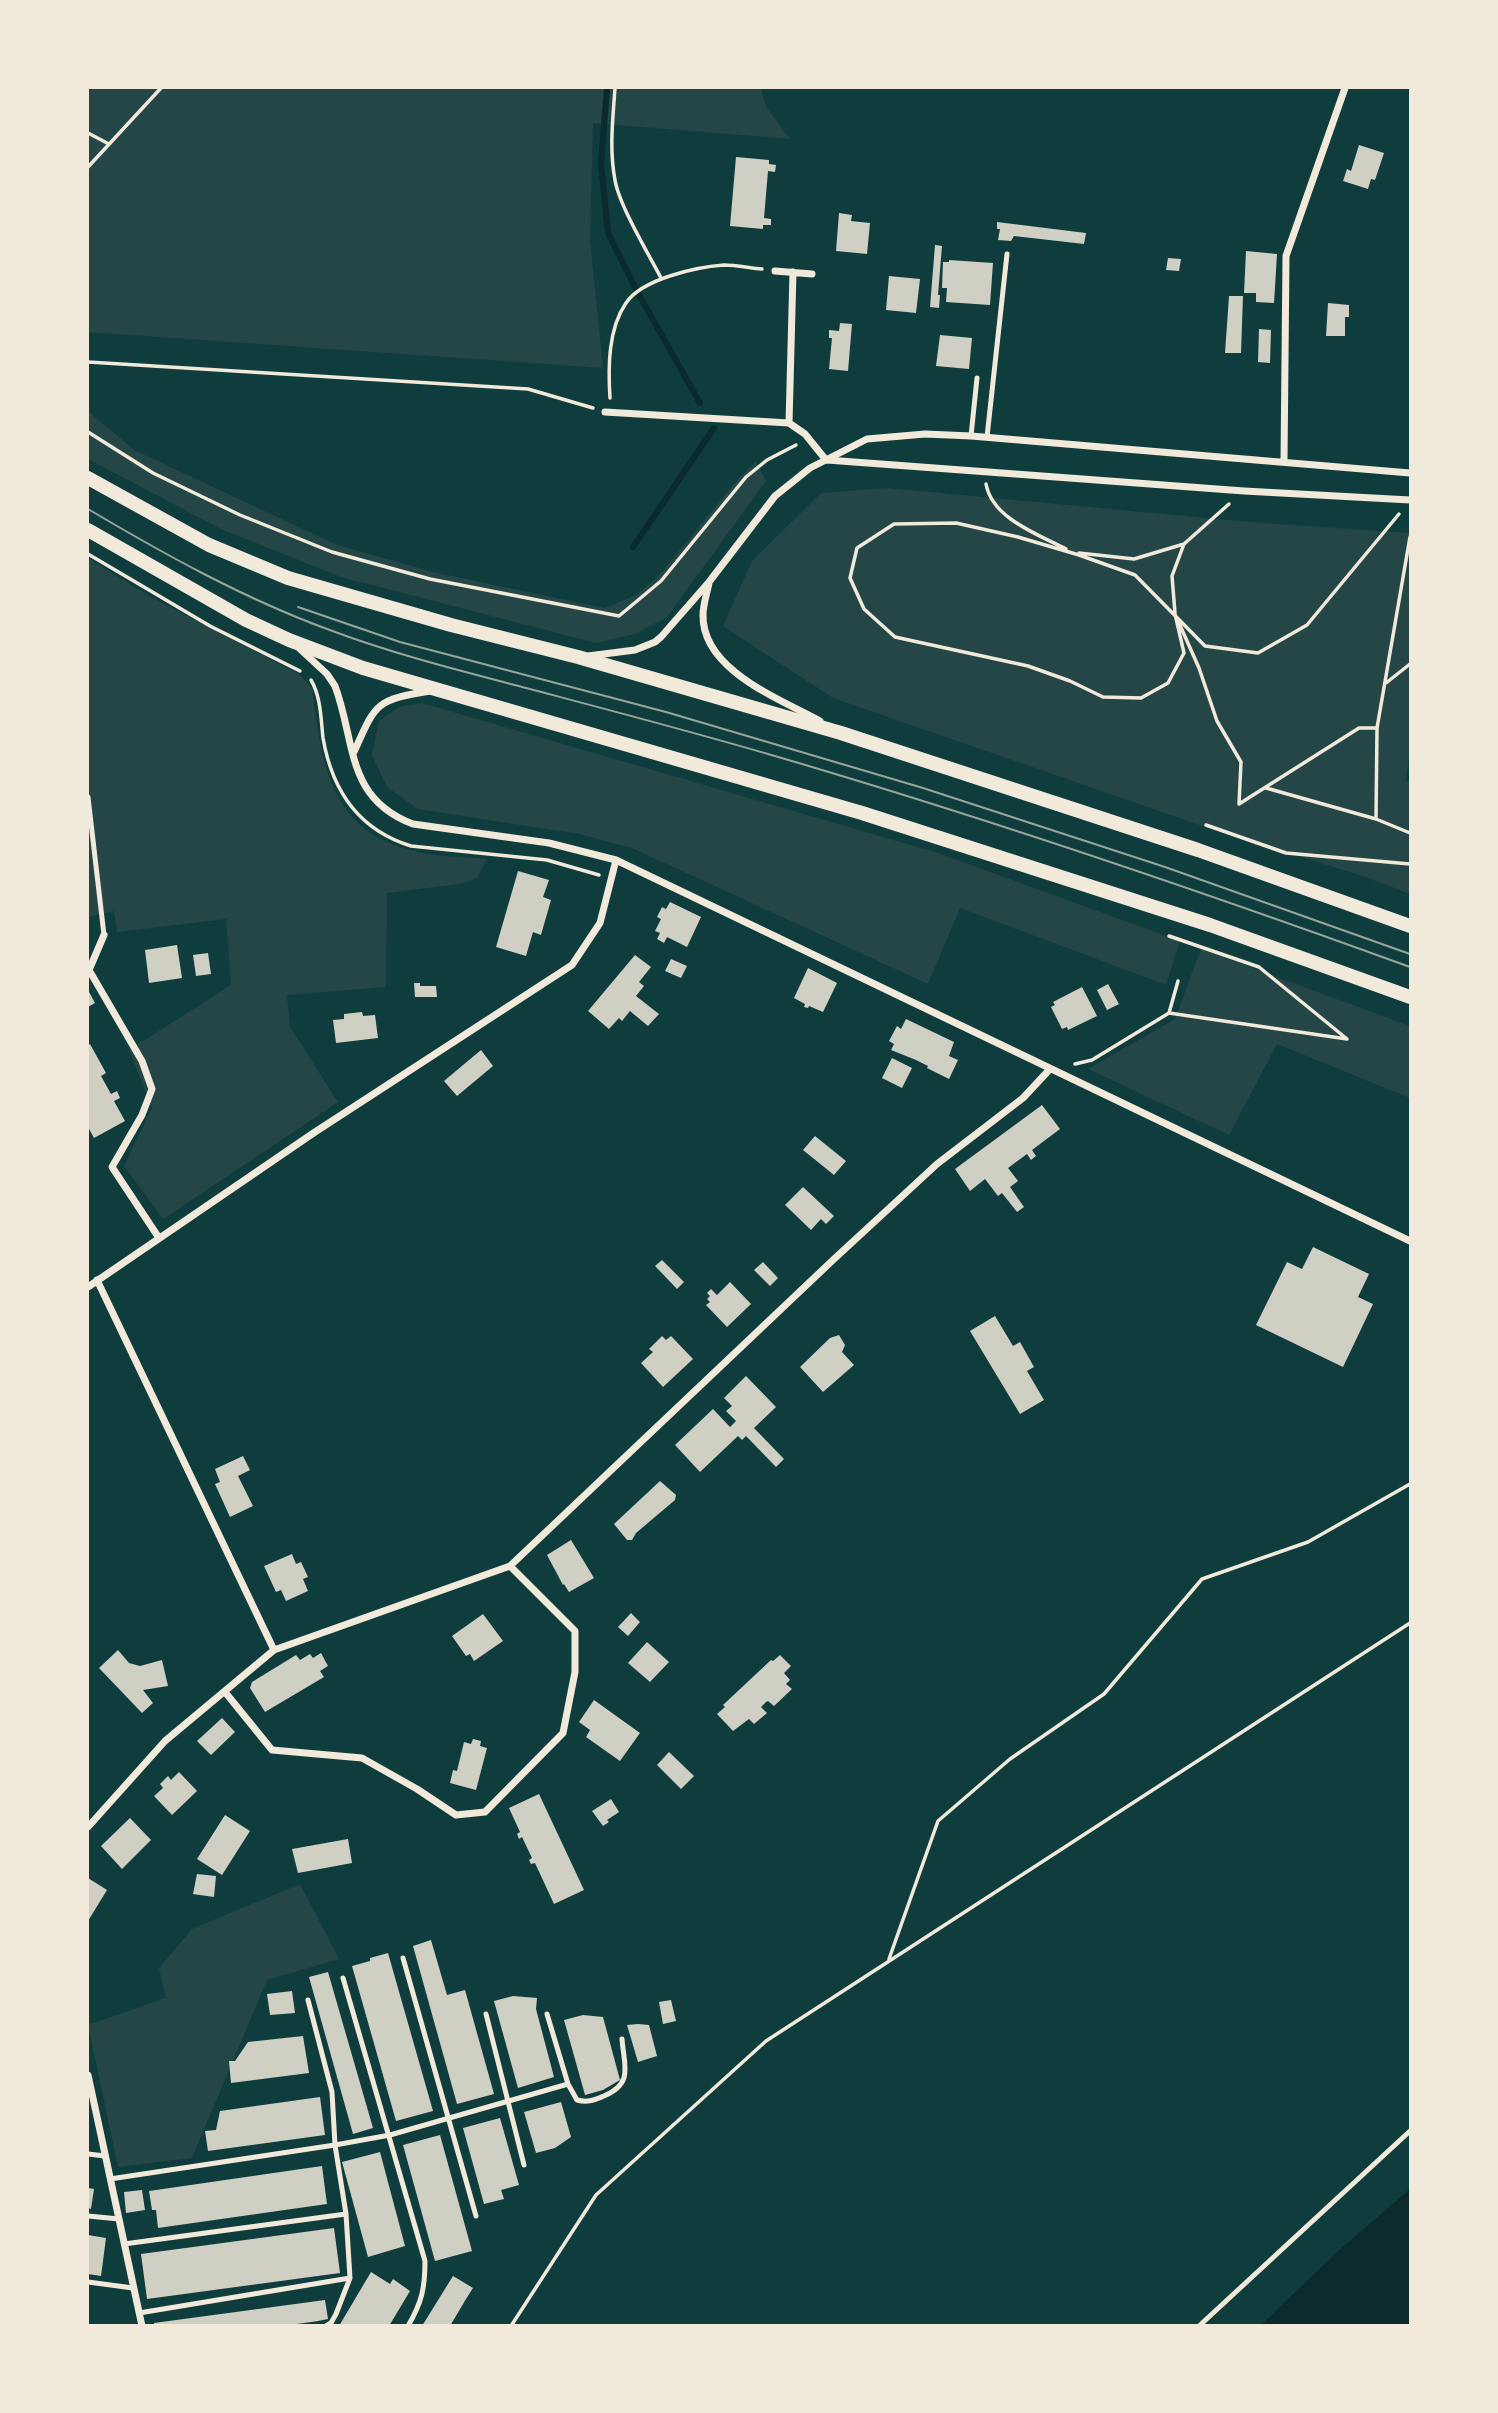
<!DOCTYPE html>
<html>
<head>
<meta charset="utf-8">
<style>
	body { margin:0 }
	#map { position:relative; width:1498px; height:2413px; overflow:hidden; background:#0f3d3e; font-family:Quicksand,sans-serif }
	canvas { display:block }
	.frame { position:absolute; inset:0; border:89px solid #f1e9da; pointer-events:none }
</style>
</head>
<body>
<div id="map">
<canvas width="1498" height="2413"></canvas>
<div class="frame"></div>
</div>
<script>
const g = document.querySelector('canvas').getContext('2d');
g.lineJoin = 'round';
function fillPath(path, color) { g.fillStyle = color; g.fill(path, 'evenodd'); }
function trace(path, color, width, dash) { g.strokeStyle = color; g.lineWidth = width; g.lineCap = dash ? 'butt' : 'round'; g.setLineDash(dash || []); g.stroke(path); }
fillPath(new Path2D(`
	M88,88H761L766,107L790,139L593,123L590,240L603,368L88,332Z
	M88,411L134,450L337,545L437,573L605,608L638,594L661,573L732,486L756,461L766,481L667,617L635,634L596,643L341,577L221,529L88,459Z
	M887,488L1249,522L1410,533V750L1406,780L1410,783V894L1363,876L1214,830L833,698L723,626L752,561L821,493Z
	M88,558L151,597L299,674L312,688C321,758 328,827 406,849C432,857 461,856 487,859L477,878L460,884L387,893L386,987L287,995L290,1027L338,1102L163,1219L124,1166L152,1108L129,1050L231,985L226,919L117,932L114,911L88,917Z
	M422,703L938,853L1180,941L1166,985L960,908L928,984L632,848L579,834L418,809L387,787L372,755L379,721L399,707Z
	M1201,949L1410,1026V1098L1277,1044L1229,1135L1088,1069L1175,1019Z
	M300,1884L339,1959L267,1980L192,2158L118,2167L88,2025L166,1998L159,1968L192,1929Z`), '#244646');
fillPath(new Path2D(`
	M1410,2189V2323L1407,2326L1261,2325L1337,2252Z`), '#0a2a2b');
trace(new Path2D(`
	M607,88L601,164L608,233L638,293L700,403
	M633,547L714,428`), '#0a2a2b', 6);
fillPath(new Path2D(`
	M1359,145L1384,153L1375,180L1371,179L1368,189L1343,181L1347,169L1351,171Z
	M736,157L769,160V164L776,165L775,172L768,171L764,218L771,219V225H763V229L730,226Z
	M839,213L852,215L851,221L870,223L867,254L836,251Z
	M997,222L1086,233L1084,244L1014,236L1011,241L998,240L1000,229H997Z
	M935,245L942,246L938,295H940L939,308L930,307Z
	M1246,251L1277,254L1274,303L1256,302V293H1244Z
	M1168,258L1181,259L1179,271L1166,270Z
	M949,260L993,263L990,305L946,302L947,288H942L943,262H949Z
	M889,276L920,279L916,313L886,310Z
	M1229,296H1243L1241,353H1225Z
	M1328,303L1349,305V317H1345V336H1326Z
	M840,323L852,324L848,371L829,369L832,338H829V330L839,331Z
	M1259,329L1271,330L1270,363L1258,362Z
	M940,335L972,338L969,369L936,366Z
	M518,871L549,880L543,897L551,900L541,935L533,932L526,956L496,947Z
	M670,902L701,917L687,947L667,937L664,943L657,939L660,933L655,931L661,919L657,917L662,907L666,909Z
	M177,945L182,978L149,983L145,950Z
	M208,953L211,974L196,976L193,955Z
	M635,955L651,967L639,982L644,986L636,996L659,1014L648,1026L630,1011L622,1021L619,1018L609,1029L588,1011Z
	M671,959L687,966L681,978L665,971Z
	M808,968L837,983L823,1012L809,1006L808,1008L804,1007L805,1004L794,998Z
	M414,983H420V986H436L437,997H415Z
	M1108,984L1119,1004L1107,1010L1097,990Z
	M1082,987L1097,1016L1068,1030L1067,1027L1062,1029L1051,1007L1055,1005L1053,1002Z
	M88,990L95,1003L88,1007Z
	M362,1012L363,1016L375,1015L378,1038L336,1043L333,1020L344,1019V1014Z
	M906,1019L954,1042L949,1056L958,1060L949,1079L927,1068L928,1066L916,1060L891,1050L894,1044L889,1041L897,1026L901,1029Z
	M90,1044L106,1073L101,1076L111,1094L117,1091L120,1098L114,1101L125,1121L94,1138L88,1127V1046Z
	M481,1050L493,1066L457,1096L444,1081Z
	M892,1058L912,1068L902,1088L882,1078Z
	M1042,1105L1060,1129L1032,1150L1036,1156L1031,1160L1027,1154L1008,1168L1018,1181L1010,1187L1024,1207L1017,1212L1002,1193L998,1196L985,1179L970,1191L955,1169Z
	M815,1136L846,1161L834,1175L803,1150Z
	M803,1187L834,1216L826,1224L821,1219L811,1230L785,1205Z
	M1313,1247L1369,1274L1358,1297L1373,1304L1343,1367L1256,1325L1287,1262L1302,1269Z
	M662,1260L684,1282L677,1289L655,1266Z
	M763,1262L778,1278L770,1286L754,1270Z
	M730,1282L751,1304L727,1327L706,1305L710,1302L707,1299L710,1296L707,1293L711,1289L717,1295Z
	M995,1316L1013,1346L1020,1342L1034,1367L1027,1371L1044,1400L1020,1414L970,1331Z
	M839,1335L845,1345L842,1352L854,1365L823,1392L800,1367L830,1338Z
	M662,1336L666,1340L671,1336L693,1359L663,1387L641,1363L653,1352L649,1349Z
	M746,1376L776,1407L754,1428L784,1459L776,1467L746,1436L742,1440L738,1436L700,1472L675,1445L713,1409L730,1427L736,1421L726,1411L732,1406L724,1398Z
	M243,1456L250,1470L238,1476L253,1506L230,1517L215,1484L220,1482L215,1469Z
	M660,1481L676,1495L675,1500L636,1533L632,1540H627L614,1524Z
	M571,1540L594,1578L569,1592L564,1584L563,1585L547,1555Z
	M292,1554L296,1564L301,1562L308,1577L303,1579L308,1591L286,1601L281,1590L276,1592L264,1566Z
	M631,1613L640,1622L628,1636L618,1627Z
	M483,1614L503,1641L474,1661L470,1654L466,1656L452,1636Z
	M647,1642L669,1662L650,1682L628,1663Z
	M118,1650L129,1663L140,1666L162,1660L168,1686L143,1690L153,1703L142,1713L99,1668Z
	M321,1653L328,1666L320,1671L324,1677L265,1712L250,1688L252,1682L296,1655L300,1660L310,1654L313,1658Z
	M780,1655L791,1666L784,1673L790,1680L786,1684L792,1689L774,1706L768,1701L766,1702L761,1707L767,1713L754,1724L749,1719L733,1731L717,1714L725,1707L723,1705L771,1660L773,1661Z
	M594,1700L640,1733L620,1761L586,1737L590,1730L579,1722Z
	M222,1718L235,1732L211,1755L197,1741Z
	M473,1739L481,1741L480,1746L487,1748L476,1790L450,1783L453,1770L457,1771L464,1742L471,1744Z
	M669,1752L694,1776L681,1789L657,1765Z
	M179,1772L197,1791L172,1815L154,1796L163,1788L160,1784L168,1776L171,1780Z
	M539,1794L584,1890L554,1904L535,1863L531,1864L529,1860L532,1858L522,1837L519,1839L517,1834L520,1832L509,1808Z
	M611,1799L619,1812L607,1820L609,1822L603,1826L592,1811Z
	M225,1815L250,1831L222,1875L197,1859Z
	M130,1818L151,1840L122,1869L101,1846Z
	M348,1839L352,1863L298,1873L292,1849Z
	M197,1874L216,1876L214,1897L193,1894Z
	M88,1878L107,1890L88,1921Z
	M431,1940L447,1995L465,1990L494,2094L457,2104L413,1946Z
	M388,1953L433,2111L396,2121L352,1966L370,1961V1958Z
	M328,1972L373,2128L353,2134L309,1977Z
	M292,1991L295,2013L270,2015L267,1994Z
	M513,1996L537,1998L536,2009L554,2077L518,2088L494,2001Z
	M671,2000L676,2021L663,2024L659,2002Z
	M583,2015L603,2017L620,2080L603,2090L585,2095L564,2020Z
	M638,2024L649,2025L657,2056L638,2062L627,2025Z
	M303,2036L309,2073L231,2083L229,2061H235L248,2042Z
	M320,2097L325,2135L208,2151L205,2131L216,2130L220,2111Z
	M561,2102L571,2137L555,2148L536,2153L524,2112Z
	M500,2118L519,2185L501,2190L504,2199L484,2204L463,2128Z
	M440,2135L472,2251L435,2261L403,2145Z
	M380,2152L405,2246L368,2257L342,2162Z
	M322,2166L327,2204L158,2228L156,2210H152L149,2191Z
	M88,2188L94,2189L91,2209L88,2208Z
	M142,2190L145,2210L126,2213L124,2192Z
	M334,2228L340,2273L147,2299L141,2254Z
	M88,2235L106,2238L101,2276L88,2274Z
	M371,2272L390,2284L393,2279L410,2291L389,2326H339Z
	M453,2276L473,2288L466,2299L450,2326H422Z
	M325,2300L328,2319L318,2321L283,2326H154V2323Z`), '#cfcfc3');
trace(new Path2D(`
	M615,88C613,118 609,149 615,180C619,205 648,253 661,278
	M88,133L109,144
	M88,167L161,88
	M88,362L528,389L593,408
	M610,398C608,368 608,329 626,303C642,279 696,267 724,265C736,265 750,268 762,269
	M88,432L153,473L240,515L332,552L430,579L619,616L661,581L746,477L767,460L796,445
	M986,484C992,518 1037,534 1066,549
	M1079,553L1134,559L1184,544
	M88,554L210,626L300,671
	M1175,613L1172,576L1184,544L1229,504
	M1175,614L1184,653L1168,683L1141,698L1103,697L1070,681L1028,666L895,637L864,609L850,578L857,548L894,524L956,523L1018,537L1079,555L1135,575L1205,646L1258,653L1307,625L1399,514
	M1179,623L1199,668L1217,721L1241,762L1239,804
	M311,680C321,697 321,720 323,738C332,790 359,830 411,846L547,860L599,875
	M1386,683L1410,664
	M1377,728L1376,819L1410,833
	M1266,788L1376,819
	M1239,804L1359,728H1377L1410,537
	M1206,825L1286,853L1410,864
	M1169,1013L1347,1039L1259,967L1169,936
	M1075,1064L1092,1060L1169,1013L1178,981
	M889,1959L938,1821L1010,1759L1104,1694L1202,1579L1308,1542L1410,1484
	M511,2326L596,2195L766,2041L1410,1623`), '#f1e9da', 3.5);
trace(new Path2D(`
	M971,436L977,378
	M987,437L1007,254
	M88,797L104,935
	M403,1958L476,2216
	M343,1978L425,2261C425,2288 422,2302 408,2326
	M308,2000L332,2092L335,2145L346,2214L350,2278L336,2314L331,2323L326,2326
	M486,2014L524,2165
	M547,2014L568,2084L577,2100C588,2103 594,2100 604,2096C634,2083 624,2066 622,2039
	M88,2154L105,2156
	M110,2179L335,2145L390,2135L568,2084
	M88,2216L119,2219
	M124,2244L346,2214
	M88,2282L133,2288
	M139,2313L350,2278
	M1199,2326L1410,2131`), '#f1e9da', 5);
trace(new Path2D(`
	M775,271L812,274
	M605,412L789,423L805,434L826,460
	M789,423L793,272
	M827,460L1244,491L1410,500
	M1284,462L1286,256L1345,88
	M709,583C707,593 703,605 703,615C702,670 780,699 820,721
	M300,649L327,674L335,686C356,742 345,798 413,824L549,843L616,860L1410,1241
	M588,656L635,650L655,642L661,637L709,582L775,496L810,468L867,439L925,434L971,436L1410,473
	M354,752C376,703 375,700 430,691
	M104,935L89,970L142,1061L152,1089L142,1115L112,1167L159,1238
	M97,1280L274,1650
	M88,1287L315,1132L572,965L600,923L616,860
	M225,1692L272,1750L362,1758L417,1789L456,1815L485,1812L563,1733L575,1672V1631L510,1566
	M88,1827L165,1741L274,1650L510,1566L833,1260L937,1164L1023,1098L1050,1069
	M88,2075L142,2326`), '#f1e9da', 7);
trace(new Path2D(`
	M88,478L209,545L288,578L451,625L578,657L841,733L1198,850L1410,926
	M88,530L246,620L289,640L363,668L862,813L1210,925L1410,997`), '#f1e9da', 14);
trace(new Path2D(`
	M88,509C164,554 243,598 327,629C393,654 461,671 530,689C609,710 689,731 768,754C984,817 1198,890 1410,967
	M298,607L400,642L666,712L923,788L1165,867L1410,954`), '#97a49c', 2);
</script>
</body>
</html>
